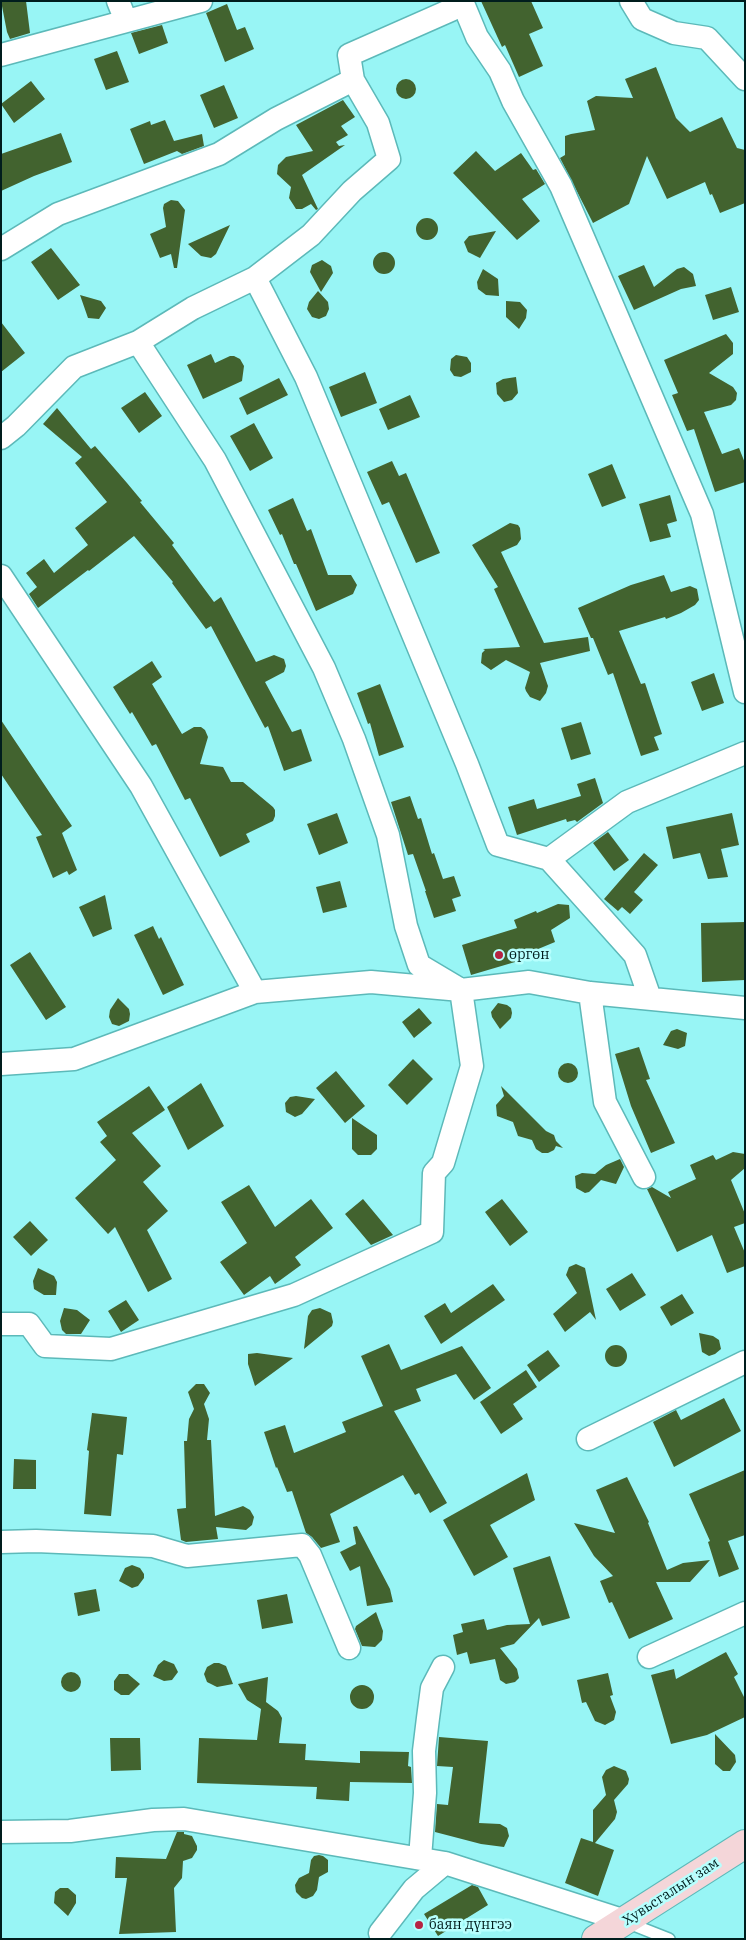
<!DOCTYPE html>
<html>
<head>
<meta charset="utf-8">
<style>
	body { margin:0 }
	#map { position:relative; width:746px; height:1940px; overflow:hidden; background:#98f5f5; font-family:"IBM Plex Serif",serif }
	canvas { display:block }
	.frame { position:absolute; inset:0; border:2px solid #001d1d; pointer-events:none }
</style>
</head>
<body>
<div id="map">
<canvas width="746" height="1940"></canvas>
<div class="frame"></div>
</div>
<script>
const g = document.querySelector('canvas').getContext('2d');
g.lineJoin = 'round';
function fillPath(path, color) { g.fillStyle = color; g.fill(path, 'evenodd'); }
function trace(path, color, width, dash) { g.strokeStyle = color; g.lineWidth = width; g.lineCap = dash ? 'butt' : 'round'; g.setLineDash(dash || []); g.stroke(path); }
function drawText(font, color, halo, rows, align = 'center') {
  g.font = font + ' "IBM Plex Serif",serif'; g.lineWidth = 5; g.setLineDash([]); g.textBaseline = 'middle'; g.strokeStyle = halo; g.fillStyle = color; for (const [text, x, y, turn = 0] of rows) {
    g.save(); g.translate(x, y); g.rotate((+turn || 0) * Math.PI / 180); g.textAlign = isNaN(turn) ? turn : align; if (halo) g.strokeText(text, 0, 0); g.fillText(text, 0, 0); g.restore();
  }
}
fillPath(new Path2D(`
	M1,1H26L30,33L10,39L7,32Z
	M481,1H531L543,28L529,34L543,66L519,77L505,45L502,47Z
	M227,4L237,30L245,27L254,49L225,62L206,13Z
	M162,25L168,43L139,54L131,33Z
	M117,51L129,82L106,90L94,59Z
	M656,67L676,118L690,132L722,117L737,148L745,150V203L720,213L712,194L710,195L705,182L667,199L647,156L629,204L593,223L560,158L565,155V136L571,134L595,130L587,101L596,96L633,98L625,79Z
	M396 89a10 10 0 1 1 20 0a10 10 0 1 1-20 0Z
	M31,81L45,99L14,123L1,104Z
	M224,85L238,118L214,128L200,95Z
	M343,100L355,117L341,126L348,135L336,142L339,146L345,145L302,175L318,209L316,210L311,204L302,209H296L289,198L291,187L277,174L278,165L286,157L313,151L296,125Z
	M165,120L174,141L202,134L204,146L182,154L177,151L144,164L130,129L150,121L151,125Z
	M61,133L72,162L34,176L1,191V154Z
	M476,151L495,171L521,153L533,170L536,169L545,184L522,199L540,221L517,240L453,173Z
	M171,200L178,201L185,210L177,268H174L171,254L160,258L150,234L166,227L163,208L164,204Z
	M416 229a11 11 0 1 1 22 0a11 11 0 1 1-22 0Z
	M230,225L216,254L211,258L201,256L188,244Z
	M496,231L480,258L468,252L464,242L469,236Z
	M51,248L80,285L58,300L31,262Z
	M373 263a11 11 0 1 1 22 0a11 11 0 1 1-22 0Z
	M322,260L331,266L333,273L321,292L310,272L312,265Z
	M644,265L654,287L677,269L684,267L693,274L696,286L681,289L634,310L618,276Z
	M483,269L498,279L499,296L486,295L478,289L477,282Z
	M731,287L739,312L713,320L705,295Z
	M318,291L328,302L329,309L326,316L319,319L312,317L307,309L309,302Z
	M80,295L101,301L106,308L99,319L88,318Z
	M506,301L520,302L527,310L526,318L519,329L506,317Z
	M1,322L25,353L1,372Z
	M726,334L733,343V354L709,373L733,387L737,393L736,400L731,405L704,412L722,454L739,448L745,463V482L715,492L694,429L687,431L672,395L678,393L664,360Z
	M211,354L215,363L230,356H234L240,359L244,366L242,381L203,399L187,365Z
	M456,355L467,357L471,363V372L461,377L454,376L450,370L451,359Z
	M365,372L377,403L341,417L329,387Z
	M516,377L518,393L512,400L504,402L497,394L496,383L503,379Z
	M279,378L288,395L247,415L239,398Z
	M145,392L162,416L139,433L121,408Z
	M410,395L420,417L388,430L379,409Z
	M57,408L91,449L95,446L127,483L142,501L140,502L174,543L172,545L214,602L221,597L256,662L274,655L284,659L286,666L284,672L265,682L292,732L301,729L312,761L284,771L268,726L265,728L211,626L206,629L172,583L173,582L134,536L89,571L88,570L38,608L29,594L37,587L26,573L44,559L54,573L88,545L75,528L107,502L75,463L82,457L43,424Z
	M254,423L273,458L250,471L230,436Z
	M392,461L399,476L406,473L440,553L416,563L389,502L382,505L367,472Z
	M612,464L626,498L602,507L588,474Z
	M670,495L677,521L667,524L671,537L650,542L639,504Z
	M293,498L307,531L311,529L328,575H351L357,585L353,594L316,611L296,564H294L282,534L280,535L268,510Z
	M510,523L518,525L520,528L521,539L517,545L501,552L544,643L588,637L590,651L540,663L548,686L546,693L540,701L530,697L526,691L525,688L530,672L506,660L491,670L481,663L482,653L485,650L483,649L520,647L494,589L498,587L472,545Z
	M664,575L671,592L690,586L697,589L699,600L695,605L681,613L666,619L665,617L619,631L641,684L645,683L662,734L654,737L659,750L641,756L613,673L608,675L593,638H591L578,608L631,585Z
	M152,661L162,677L152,684L182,734L194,727H201L205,730L208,737L200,764L223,767L231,782H243L273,807L275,810V816L273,821L246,834L250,842L220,857L190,798L185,800L156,744L152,746L132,712L130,714L113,687Z
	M714,673L724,703L702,711L691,682Z
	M380,684L404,747L379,756L370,723L368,724L357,693Z
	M1,720L72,826L62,833L77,870L69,875L67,871L53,878L36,837L42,835L1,774Z
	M581,722L591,754L571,760L561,728Z
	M595,778L603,803L577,822L575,820L567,822L566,819L517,835L508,807L534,799L537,809L581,796L577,784Z
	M410,796L418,819L421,818L432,854L434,853L443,879L454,876L461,896L452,899L456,911L434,918L425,891H426L413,854L408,855L391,802Z
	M337,813L348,843L319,855L307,824Z
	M732,813L739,845L721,849L728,877L708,879L700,853L673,859L666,827Z
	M608,832L629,860L614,871L593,843Z
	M644,853L658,865L634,892L643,900L630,914L622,907L618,911L604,899Z
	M340,881L347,907L323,913L316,887Z
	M105,895L112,929L93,937L79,907Z
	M558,904L569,905L570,918L551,930L555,942L514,959L515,962L471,975L462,945L517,928L514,920L536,911L537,913Z
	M745,922V980L702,982L701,923Z
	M153,926L159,939L161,937L184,985L163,995L134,935Z
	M30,952L66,1007L46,1020L10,965Z
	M118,998L129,1009L130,1014L129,1021L119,1026L112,1024L109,1017L110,1010Z
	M498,1003L507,1005L511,1008L512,1013L511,1018L500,1029L492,1017L491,1012Z
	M419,1008L432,1023L414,1038L402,1022Z
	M677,1029L687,1033L685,1046L678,1049L663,1045L671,1031Z
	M639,1047L650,1079L646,1080L675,1143L651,1153L631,1106L615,1054Z
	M413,1059L433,1079L407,1105L388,1085Z
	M558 1073a10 10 0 1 1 20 0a10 10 0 1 1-20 0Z
	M336,1071L365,1106L345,1123L316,1088Z
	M201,1083L224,1126L188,1150L167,1107Z
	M149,1086L165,1110L132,1133L161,1166L143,1182L168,1211L147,1230L172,1279L148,1292L115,1227L108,1234L75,1198L116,1160L100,1142L107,1136L97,1122Z
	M501,1086L546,1131L554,1135L556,1141L563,1148L556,1146L554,1150L548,1153H542L536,1149L532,1140L518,1136L513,1122L497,1116L496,1105L504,1096Z
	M296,1096L315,1099L302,1114L295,1117L286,1112L285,1103L290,1097Z
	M352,1118L377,1135V1149L371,1155H358L352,1149Z
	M733,1152L745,1154V1168L731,1180L745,1214V1223L734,1227L745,1253V1266L727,1273L712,1235L677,1252L647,1189L652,1187L671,1198L668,1192L696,1179L690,1165L713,1155L716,1160Z
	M620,1159L624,1167L616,1184L601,1180L589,1192L585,1193L576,1188L575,1176L582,1173L595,1174L606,1165Z
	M249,1185L275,1227L311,1199L333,1228L295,1257L301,1265L275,1284L270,1276L244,1295L220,1262L247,1243L221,1202Z
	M363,1199L393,1235L371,1245L345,1214Z
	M502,1199L528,1232L510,1246L485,1212Z
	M30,1221L48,1240L31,1256L13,1237Z
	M576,1264L585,1268L596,1320L590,1312L565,1332L553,1314L577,1293L566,1275L569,1267Z
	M38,1268L54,1276L57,1282L56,1295H44L34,1289L33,1281Z
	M632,1273L646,1295L620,1311L606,1289Z
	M493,1284L505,1300L441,1344L424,1316L445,1303L451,1313Z
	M682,1294L694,1313L671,1326L660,1307Z
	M126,1300L139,1320L121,1332L108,1311Z
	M64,1308L77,1310L90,1320L81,1334H66L62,1330L60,1321Z
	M320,1308L331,1313L333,1322L332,1326L304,1349L308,1316L312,1310Z
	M699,1333L713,1336L719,1340L721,1349L715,1354L709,1356L702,1352Z
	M389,1344L401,1370L462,1346L491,1388L474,1400L456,1374L416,1389L421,1401L394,1411L447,1503L430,1513L419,1493L415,1495L403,1475L330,1514L340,1542L321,1548L312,1537L306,1533L292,1491L287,1492L277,1467L276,1468L264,1432L285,1425L294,1453L346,1432L342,1422L383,1406L361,1356Z
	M605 1356a11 11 0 1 1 22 0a11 11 0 1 1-22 0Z
	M548,1350L560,1366L539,1382L527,1365Z
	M257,1353L293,1358L255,1386L248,1364V1354Z
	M526,1370L537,1387L513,1404L523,1419L501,1434L480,1402Z
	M196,1384H204L210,1393L204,1404L209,1419L207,1440H211L215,1516L243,1506L250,1510L254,1517L252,1525L246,1530L216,1527L218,1539L186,1542L181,1540L177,1509L186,1508L184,1441H187L189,1419L194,1409L188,1392Z
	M724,1398L741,1431L674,1467L653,1422L676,1410L681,1420Z
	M92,1413L127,1417L123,1455L117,1454L111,1516L84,1514L89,1451L87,1450Z
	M14,1459L36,1460V1489H13Z
	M745,1470V1535L728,1541L739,1569L719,1577L708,1542L710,1541L689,1494Z
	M527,1473L535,1500L490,1525L508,1557L474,1576L443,1520Z
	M627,1477L649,1522L648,1523L667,1570L683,1563L710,1560L690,1582H656L673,1619L629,1639L612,1602L609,1603L600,1581L613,1576L594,1556L574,1523L615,1533L596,1490Z
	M357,1526L390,1589L393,1602L367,1606L360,1566L350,1571L340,1552L356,1544L353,1527Z
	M550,1556L570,1618L542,1626L539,1618L514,1644L500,1648L517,1669L519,1678L515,1682L506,1684L500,1680L495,1659L470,1664L467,1652L457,1655L453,1635L463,1632L461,1624L484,1619L487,1630L507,1625L530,1624L513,1568Z
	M132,1565L140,1568L144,1574V1578L138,1586L132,1588L119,1581L125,1568Z
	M96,1589L100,1611L78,1616L74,1593Z
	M287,1594L293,1623L262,1629L257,1600Z
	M376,1612L383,1631L382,1640L375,1647L362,1646L355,1629L356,1626Z
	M726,1652L738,1674L734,1677L745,1699V1717L707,1735L671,1744L651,1675L674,1669L676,1679Z
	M164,1660L174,1664L178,1672L172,1680L164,1681L153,1676L158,1665Z
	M214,1663H219L226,1666L233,1684L217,1687L207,1682L204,1674L207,1667Z
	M61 1682a10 10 0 1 1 20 0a10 10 0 1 1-20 0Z
	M608,1673L613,1695L610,1696L616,1712L614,1720L605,1725L595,1721L586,1702L582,1703L577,1680Z
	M119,1674H128L140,1684L129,1695H121L114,1690V1681Z
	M268,1677L266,1702L278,1711L282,1718L279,1743L306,1744L305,1760L360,1763V1751L409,1752L408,1766L411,1767L412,1783L350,1782L349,1801L316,1799L317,1787L197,1783L199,1738L257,1740L261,1709L247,1700L238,1684Z
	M350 1697a12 12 0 1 1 24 0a12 12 0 1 1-24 0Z
	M715,1734L735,1755L736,1762L730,1771H723L715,1764Z
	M439,1737L488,1741L479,1823L500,1824L507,1828L509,1836L504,1847L481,1844L435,1832L437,1804L448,1805L453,1767L437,1766Z
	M110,1738H140L141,1770L111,1771Z
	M614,1766L626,1771L629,1779L628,1784L614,1800L617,1812L615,1819L595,1843L614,1850L598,1896L565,1883L581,1838L593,1842V1810L606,1795L602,1777L606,1770Z
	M177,1832H184V1834L192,1836L197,1846V1850L192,1858L183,1861L182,1878L174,1888L176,1932L119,1934L127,1878H115L116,1857L166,1859Z
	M319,1855L323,1856L328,1860V1872L319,1877L317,1890L313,1896L306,1899L302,1898L296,1892L295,1885L299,1878L309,1873L311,1860L314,1856Z
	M472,1885L478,1887L488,1905L438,1936L424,1914Z
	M60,1888H68L76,1895V1903L68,1916L54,1903L55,1892Z`), '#42632f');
const service = new Path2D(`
	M626,1922L669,1939`);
const minor = new Path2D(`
	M118,1L126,21
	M462,1L477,37L500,71L513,101L561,186L702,514L745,692
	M631,1L642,19L674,33L707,38L745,79
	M1,55L201,1
	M1,249L58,214L219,154L276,119L353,80
	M255,278L311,235L352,191L389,159L378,123L353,80L349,55L451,10L463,1
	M1,438L16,426L74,367L138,342
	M1,576L141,786L255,992
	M549,859L627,802L745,753
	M590,993L605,1102L644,1177
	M1,1064L74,1059L255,992L371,982L461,990L529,982L590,993L745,1008
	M1,1324H29L45,1346L111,1349L294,1295L432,1232L434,1173L443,1163L472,1066L461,990L419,965L406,926L388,835L354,739L324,668L215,460L138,342L193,308L255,278L306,377L467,764L498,845L549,859L635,955L650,998
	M588,1439L745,1362
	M1,1542L36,1541L153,1546L187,1556L302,1545L310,1555L349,1648
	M649,1657L745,1613
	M1,1832L70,1831L153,1820L184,1819L445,1863L625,1921
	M420,1858L425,1793L424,1751L428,1718L432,1688L443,1667
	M380,1933L414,1889L445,1863`);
const secondary = new Path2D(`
	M596,1939L745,1844`);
trace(service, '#5cb9b9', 14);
trace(minor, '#5cb9b9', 25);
trace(secondary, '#5cb9b9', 30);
trace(service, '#fff', 11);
trace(minor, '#fff', 22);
trace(secondary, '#f4d6d9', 28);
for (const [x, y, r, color] of [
	[499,955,5,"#b62443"],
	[419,1925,5,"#b62443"]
]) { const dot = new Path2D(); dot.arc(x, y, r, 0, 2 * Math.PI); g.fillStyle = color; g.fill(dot); trace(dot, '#b7fffe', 2); }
drawText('14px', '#001d1d', '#b7fffe', [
	["өргөн",509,955],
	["баян дүнгээ",429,1925]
], 'left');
drawText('14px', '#001d1d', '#b7fffe', [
	["Хувьсгалын зам",671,1892,-33]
]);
</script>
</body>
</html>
